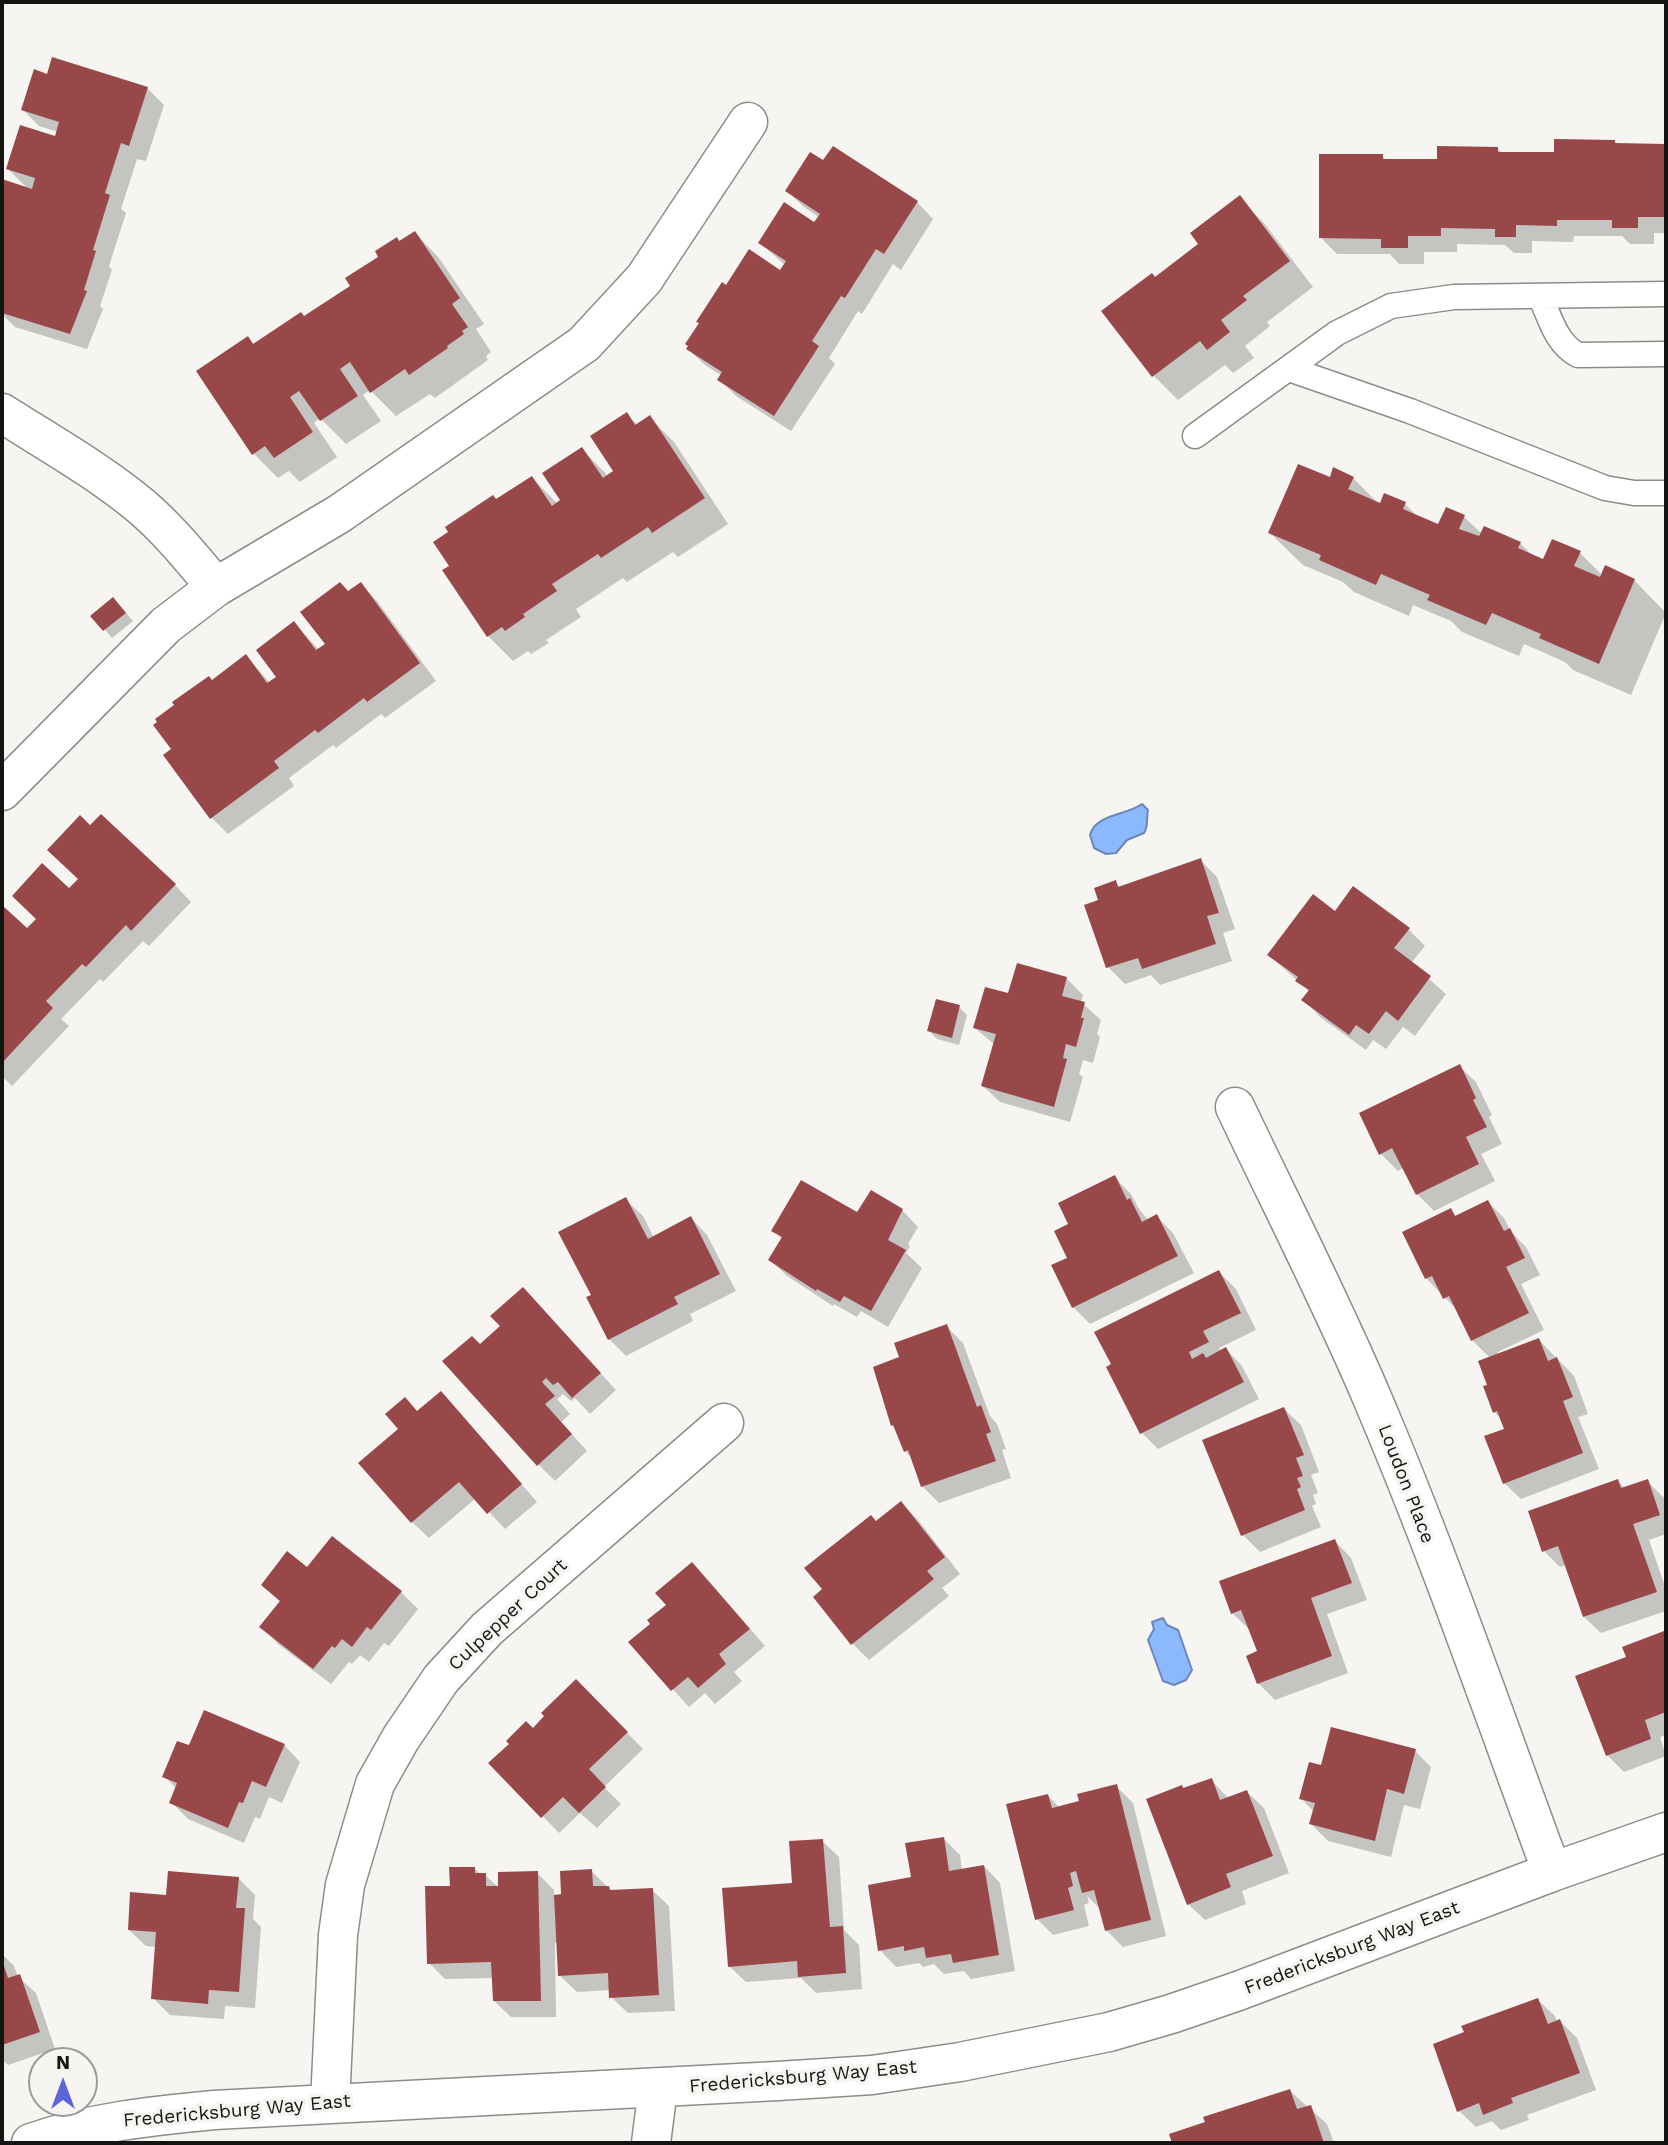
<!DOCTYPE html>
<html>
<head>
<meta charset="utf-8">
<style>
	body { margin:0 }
	#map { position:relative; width:1668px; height:2145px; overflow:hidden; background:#f6f5f2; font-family:"Work Sans",sans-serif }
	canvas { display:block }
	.frame { position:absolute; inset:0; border:4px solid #141413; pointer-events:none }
	.north { position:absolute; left:28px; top:2047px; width:70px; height:70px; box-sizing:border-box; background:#f6f5f2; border:2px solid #9c9b99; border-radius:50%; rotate:0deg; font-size:19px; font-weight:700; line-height:28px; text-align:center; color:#141413 }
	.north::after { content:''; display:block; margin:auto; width:24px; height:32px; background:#5c65dc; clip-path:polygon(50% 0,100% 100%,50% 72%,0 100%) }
</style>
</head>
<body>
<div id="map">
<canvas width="1668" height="2145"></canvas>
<div class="frame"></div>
<div class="north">N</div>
</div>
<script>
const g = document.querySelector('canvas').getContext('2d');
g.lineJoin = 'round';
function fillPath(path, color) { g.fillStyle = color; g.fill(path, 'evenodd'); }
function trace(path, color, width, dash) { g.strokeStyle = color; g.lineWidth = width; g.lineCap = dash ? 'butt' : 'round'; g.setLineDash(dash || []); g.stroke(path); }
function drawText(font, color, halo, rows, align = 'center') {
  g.font = font + ' "Work Sans",sans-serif'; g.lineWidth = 7; g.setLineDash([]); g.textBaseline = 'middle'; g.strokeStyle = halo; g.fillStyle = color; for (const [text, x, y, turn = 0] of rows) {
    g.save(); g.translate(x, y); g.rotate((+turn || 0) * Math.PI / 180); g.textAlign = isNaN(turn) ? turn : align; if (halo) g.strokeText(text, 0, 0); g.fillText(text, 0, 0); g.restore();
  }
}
const water = new Path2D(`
	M1142,804L1148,810C1146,818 1149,825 1144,833L1127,840L1116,853L1106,854L1094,848L1090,835C1095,814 1128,815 1142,804Z
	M1163,1618L1167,1625L1178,1630L1192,1670L1186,1680L1174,1685L1163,1681L1148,1640L1154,1629L1152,1622Z`);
fillPath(water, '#8cb9fe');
trace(water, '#6888b8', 2);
fillPath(new Path2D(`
	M48,76L147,88L164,105L146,161L137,159L121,209L126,213L109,266L112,270L100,306L103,309L87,349L15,327L2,314V181L29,190L8,169L56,138L58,132L39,126L23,110Z
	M1614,141L1618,145L1666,146V233H1654V244H1630L1622,236H1574L1573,242L1532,241V253H1514L1505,245L1457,244V252H1424V264H1399L1390,254H1337L1320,237L1382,156L1387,161H1438L1498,149L1502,153H1556Z
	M824,162L917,202L933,219L901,270L893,264L862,314L858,311L829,358L835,364L791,431L736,396L720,380L722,376L705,365L688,349L726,287L781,272L785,265L760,243L815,224L819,217L804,207L787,191Z
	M1239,198L1264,223L1313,287L1267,322L1270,326L1245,346L1254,358L1233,373L1225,365L1178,400L1154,376L1156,279L1201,244Z
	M415,233L439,258L484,324L476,329L491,352L486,356L488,360L435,398L430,394L396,416L370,390L363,395L381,421L346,444L320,418L314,423L337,457L300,482L289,471L278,478L253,453L248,338L255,345L305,318L353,287L400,243Z
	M627,415L638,425L650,418L674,442L728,524L678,557L673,552L627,582L623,578L576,609L581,617L546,640L549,643L531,654L528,651L513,661L488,636L452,566L496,501L532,478L558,504L563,500L582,449L608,476L615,472Z
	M1353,478L1381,506L1405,504L1419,518L1439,526L1447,509L1464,517L1482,534L1520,543L1533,556L1544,561L1580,553L1602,575L1634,580L1666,613L1631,695L1573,670L1565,662L1524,644L1519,656L1462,632L1451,621L1413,605L1409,616L1354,592L1343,582L1303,565L1270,533L1331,480Z
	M361,585L377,601L436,681L385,718L381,714L336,748L333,745L289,778L294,786L228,834L212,818L173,749L212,682L246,656L270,683L279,677L294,623L319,650L327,645Z
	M121,607L133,621L112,638L93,616Z
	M90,827L175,885L191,902L149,946L143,941L103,982L100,979L61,1019L69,1026L12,1086L2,1076V907L27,931L80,880Z
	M1200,860L1217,877L1235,929L1223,933L1232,961L1160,985L1151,975L1125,984L1108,967L1086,906L1101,902L1115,882L1121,888Z
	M1335,913L1408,929L1425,946L1411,963L1446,994L1415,1036L1403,1027L1386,1049L1373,1040L1366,1050L1320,1017L1304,1000L1310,992L1269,955Z
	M1066,978L1083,995L1081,1002L1101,1020L1097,1034L1100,1037L1093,1063L1083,1060L1079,1074L1083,1077L1070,1122L1000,1102L983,1086L995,1045L975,1028L1009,995Z
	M959,1007L967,1015L959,1045L937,1039L929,1031Z
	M1459,1066L1476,1082L1492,1115L1489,1117L1502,1144L1481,1154L1495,1181L1434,1211L1417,1194L1404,1167L1398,1171L1381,1154L1362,1114Z
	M1115,1178L1131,1194L1139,1209L1148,1220L1156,1216L1173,1233L1194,1273L1090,1324L1073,1307L1053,1266L1069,1259L1071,1225Z
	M626,1200L643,1216L654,1238L691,1218L707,1235L736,1291L690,1314L693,1321L626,1356L609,1339L593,1296Z
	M1488,1202L1504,1218L1511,1232L1526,1247L1540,1275L1521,1284L1544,1330L1498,1352L1499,1355L1539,1340L1574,1376L1588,1414L1578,1417L1599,1469L1521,1499L1504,1483L1506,1430L1502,1420L1494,1412L1490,1386V1358L1472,1340L1459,1312L1426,1278L1450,1210L1457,1217Z
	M902,1210L918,1227L908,1244L910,1246L906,1253L922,1268L888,1327L861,1311L857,1317L834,1304L833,1306L787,1276L770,1260L782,1239L773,1230L858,1215Z
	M1219,1272L1236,1289L1256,1330L1219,1348L1221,1352L1226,1349L1242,1366L1259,1399L1158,1449L1142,1433Z
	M539,1306L616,1390L590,1414L575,1398L571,1401L563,1394L557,1399L570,1414L561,1422L587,1451L555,1481L538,1464L480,1346L503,1326Z
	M946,1326L963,1343L990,1416L997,1424L1006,1449L1002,1450L1011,1478L939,1503L923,1487L912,1458L905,1451L897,1429L892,1425L901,1358Z
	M1284,1409L1301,1425L1319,1472L1311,1475L1318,1493L1313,1495L1316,1504L1312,1506L1321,1527L1260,1552L1243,1535Z
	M457,1410L537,1502L505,1529L476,1498L429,1538L412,1522L418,1413Z
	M1618,1481L1625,1489L1647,1481L1664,1498L1666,1505V1534L1649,1540L1666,1589V1611L1601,1633L1584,1617L1566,1565L1560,1567L1544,1551Z
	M901,1503L918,1520L960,1574L942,1588L949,1596L869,1660L852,1643L877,1523Z
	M332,1538L401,1592L418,1609L389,1646L384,1643L369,1662L360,1655L352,1664L349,1662L331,1684L278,1644L262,1627L281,1603L263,1585L308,1569Z
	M1335,1541L1351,1558L1367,1600L1327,1614L1348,1673L1275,1700L1258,1683L1260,1652L1249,1629L1232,1613Z
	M708,1580L765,1646L734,1672L742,1681L715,1704L705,1693L689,1707L631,1643Z
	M1664,1633L1666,1636V1735L1660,1737L1666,1756L1624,1772L1607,1755L1577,1677L1628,1659Z
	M576,1681L643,1749L604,1787L621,1804L597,1828L580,1813L559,1833L491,1763L533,1730Z
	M284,1745L300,1762L282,1803L269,1797L260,1819L255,1817L244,1843L188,1819L171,1802L177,1789L164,1776L190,1747Z
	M1415,1751L1431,1767L1420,1809L1404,1805L1391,1857L1328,1841L1311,1824L1314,1812L1301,1798L1322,1767Z
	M1211,1780L1229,1799L1247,1792L1264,1808L1289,1873L1242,1891L1246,1904L1205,1920L1188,1904L1184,1790Z
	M1116,1786L1133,1803L1166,1936L1123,1947L1106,1930L1101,1910L1087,1896L1089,1903L1084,1905L1089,1926L1053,1935L1037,1919L1047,1795L1060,1808L1081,1802Z
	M943,1838L960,1855L962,1870L984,1866L1000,1883L1015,1971L971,1979L964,1971L944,1974L934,1964L923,1967L919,1963L896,1967L880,1950L913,1879Z
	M822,1841L839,1857L844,1930L859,1945L862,1989L816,1993L801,1978L746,1982L729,1966L793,1885Z
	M475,1869L481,1875H485L500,1889L537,1873L554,1890V1896H563L591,1871L613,1892L652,1890L669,1906L675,2011L628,2013L611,1997V1990L577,1992L560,1976L558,1943H555L556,2017H511L494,2001V1978L445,1979L429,1963L452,1887Z
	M238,1878L255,1895L253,1919L261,1927L255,2008L225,2006L224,2019L170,2015L153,1998L157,1947L146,1946L129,1930L168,1897Z
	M2,1954L14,1966L18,1977L36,1993L55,2049L8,2065L2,2060Z
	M1538,2000L1555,2016L1557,2023L1560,2021L1577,2038L1596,2090L1527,2115L1529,2120L1501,2130L1492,2121L1476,2127L1459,2111Z
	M1290,2091L1327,2124L1334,2143H1174L1171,2135Z`), '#0003');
fillPath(new Path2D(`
	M52,57L148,87L129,146L121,143L105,193L110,195L93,250L96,251L84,290L87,291L70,334L2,313V179L32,189L35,178L6,169L20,125L55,136L59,122L21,110L34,69L47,74Z
	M1554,139L1615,140V143L1666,144V217H1638V228H1612V220H1557V226L1516,225V237H1495V229L1441,228V236H1408V248H1381V239L1319,238V154H1383V159H1437V146L1498,147V152H1554Z
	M833,146L918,201L884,254L876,249L845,298L841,296L812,341L819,346L774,416L717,380L722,372L686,349L688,346L685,344L699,323L696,322L722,282L726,285L749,249L780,270L786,261L758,243L784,202L814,222L820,214L785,191L810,152L823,160Z
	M1240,195L1290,261L1243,296L1247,300L1221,320L1230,332L1207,350L1200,341L1152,377L1101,311L1152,273L1155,277L1198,244L1190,233Z
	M415,231L460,298L452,304L468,327L462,331L464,334L447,346L448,348L409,375L405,369L370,393L350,362L340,369L358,396L320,421L299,391L290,397L313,432L274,458L265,446L252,455L196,371L248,336L253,344L301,312L304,316L350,286L345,278L378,257L375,251L397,237L399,241Z
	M627,412L635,425L650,415L705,498L652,533L648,527L601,558L598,554L552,584L557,591L523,614L525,617L505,631L502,627L487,637L442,570L449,566L433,542L448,532L445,527L493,495L496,499L532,476L552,506L560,500L542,473L582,447L603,478L613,471L590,436Z
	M1298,464L1330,477L1333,467L1354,477L1348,489L1380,503L1384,493L1406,502L1403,509L1438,524L1446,507L1465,515L1459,529L1479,536L1484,526L1521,542L1518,548L1543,559L1552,539L1581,551L1574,566L1600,577L1605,565L1635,579L1599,664L1539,638L1541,634L1492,613L1486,625L1427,600L1430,595L1381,574L1376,585L1319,560L1321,555L1268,533Z
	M340,582L348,591L361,582L420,663L367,702L364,698L318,733L315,730L274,761L279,768L210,819L163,755L171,749L153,725L157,722L155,719L174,705L172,702L209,676L212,680L246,654L267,683L276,677L256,650L294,621L316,650L325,644L300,612Z
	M113,597L126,613L103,631L90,616Z
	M101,814L176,884L131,931L126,925L86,967L82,964L46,1001L53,1008L2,1063V905L27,928L36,919L12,896L42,863L69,888L78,879L47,850L80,815L90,825Z
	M1201,858L1219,913L1207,916L1216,944L1142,969L1138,958L1106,968L1084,905L1098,900L1094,888L1116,880L1118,887Z
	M1353,886L1410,928L1394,948L1431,976L1398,1021L1386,1011L1369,1034L1356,1025L1349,1035L1301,1000L1309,990L1295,981L1298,977L1267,955L1313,894L1335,911Z
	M1017,963L1067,977L1062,996L1085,1002L1081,1018H1084L1076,1047L1066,1044L1063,1058L1067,1059L1054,1107L981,1086L996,1034L973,1028L985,987L1008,993Z
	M936,999L960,1005L952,1038L927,1031Z
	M1460,1064L1476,1098L1473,1100L1487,1127L1466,1137L1479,1164L1416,1195L1392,1148L1379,1155L1359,1113Z
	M1115,1175L1127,1200L1130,1198L1142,1222L1157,1214L1178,1256L1072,1308L1051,1265L1067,1258L1054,1231L1068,1224L1058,1203Z
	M801,1180L857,1212L871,1190L903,1209L888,1240L906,1250L871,1311L844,1296L840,1302L817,1289L816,1291L768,1260L782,1237L771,1231Z
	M626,1197L648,1239L691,1216L720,1274L674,1297L678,1304L608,1340L586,1297L591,1295L558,1232Z
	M1488,1200L1504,1231L1510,1228L1525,1258L1506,1267L1529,1313L1471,1341L1449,1296L1443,1299L1432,1276L1425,1279L1402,1232L1451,1208L1455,1216Z
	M1219,1270L1241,1313L1203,1331L1209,1342L1189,1352L1192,1359L1203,1353L1206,1358L1226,1347L1244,1382L1140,1434L1106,1367L1111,1364L1094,1332Z
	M523,1287L601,1373L572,1398L558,1382L553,1385L546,1378L542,1382L555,1396L545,1404L572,1434L537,1466L442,1361L472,1336L480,1344L500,1326L490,1316Z
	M947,1324L977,1407L981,1405L991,1432L986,1434L996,1461L921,1487L908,1450L904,1452L893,1425L891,1426L873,1367L899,1357L894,1343Z
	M1539,1338L1548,1361L1557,1357L1573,1397L1563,1401L1583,1453L1503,1484L1484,1436L1504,1429L1497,1411L1493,1413L1483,1386L1487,1385L1478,1361Z
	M441,1391L522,1484L487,1514L459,1482L411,1523L358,1463L398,1429L385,1414L405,1397L417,1411Z
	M1284,1407L1304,1455L1296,1458L1303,1476L1297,1478L1301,1487L1297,1489L1305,1510L1241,1536L1202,1440Z
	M1618,1479L1621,1488L1648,1479L1660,1515L1633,1524L1657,1592L1583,1617L1558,1546L1542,1552L1528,1511Z
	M901,1501L945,1557L927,1571L934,1579L851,1645L813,1597L822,1589L804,1568L871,1515L876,1521Z
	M332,1536L402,1591L371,1630L367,1627L352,1647L342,1639L335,1648L332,1646L313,1669L259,1627L280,1601L261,1585L287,1551L307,1567Z
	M1335,1539L1352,1583L1311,1598L1332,1656L1257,1684L1246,1656L1257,1651L1241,1610L1231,1614L1219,1581Z
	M692,1562L750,1629L719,1654L726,1664L698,1688L688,1677L671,1691L628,1642L650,1624L647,1620L666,1605L655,1593Z
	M1664,1631L1666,1637V1712L1645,1720L1651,1739L1606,1756L1575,1676L1626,1657L1622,1647Z
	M576,1679L628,1732L589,1769L606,1787L579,1813L563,1797L541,1818L488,1763L509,1744L506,1741L526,1721L533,1728L544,1716L541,1713Z
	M204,1710L285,1744L266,1787L252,1781L243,1803L239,1802L228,1828L169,1803L177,1783L162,1777L177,1741L189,1745Z
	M1331,1727L1416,1749L1404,1794L1387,1789L1375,1841L1309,1824L1315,1803L1299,1799L1309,1762L1321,1765Z
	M1212,1778L1220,1800L1247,1790L1273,1856L1226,1874L1231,1887L1187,1905L1146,1799L1182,1785L1183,1788Z
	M1117,1784L1151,1920L1105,1931L1094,1890L1082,1893L1076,1871L1070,1873L1073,1886L1068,1888L1074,1910L1035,1920L1006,1804L1048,1794L1052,1808L1079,1801L1077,1794Z
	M944,1837L949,1871L984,1865L999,1955L953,1963L951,1954L926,1958L924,1947L904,1951V1946L878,1951L868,1885L911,1877L905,1843Z
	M823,1839L830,1927L843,1926L846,1973L798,1977L797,1961L728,1967L722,1888L792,1883L789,1841Z
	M449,1867H475V1873H486V1886H498V1872L538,1871L541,2001H493L491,1962L427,1964L425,1886H450Z
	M592,1869L593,1886H609L610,1890L653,1888L659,1995L609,1998L608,1973L558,1976L554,1895L561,1894L560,1871Z
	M168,1871L239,1877L236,1908H245L239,1992L209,1990L208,2004L151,1999L156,1932L128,1930L130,1892L166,1895Z
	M2,1960L8,1978L20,1974L40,2032L2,2045Z
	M1538,1998L1548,2024L1560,2019L1580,2073L1511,2098L1513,2103L1483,2115L1479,2103L1457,2112L1433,2044L1464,2032L1461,2026Z
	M1290,2089L1297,2109L1311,2105L1324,2143H1172L1169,2134L1205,2122L1203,2117Z`), '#99484a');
const service = new Path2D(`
	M1540,296C1550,317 1556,344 1578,355L1666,354
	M1289,369L1410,411L1605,488L1634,493H1666
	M1195,436L1337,333L1391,306L1454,297L1666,294`);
const minor = new Path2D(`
	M2,413C49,443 99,471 142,507C170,531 192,559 216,587
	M2,791L166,625L216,587L339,514L584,344L644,279L748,122
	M1235,1107C1281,1204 1331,1301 1373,1400C1439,1555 1494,1715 1552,1872
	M330,2103L338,1935L345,1885L375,1784L401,1738L441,1679L487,1629L724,1423
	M31,2143C91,2122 151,2116 214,2110L778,2081L872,2075L960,2062L1109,2032L1171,2014L1238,1991L1552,1872L1666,1832
	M651,2143L658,2088`);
trace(service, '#8d8c89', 27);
trace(minor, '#8d8c89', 41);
trace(service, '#fff', 24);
trace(minor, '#fff', 38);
drawText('19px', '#141413', '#f6f5f2', [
	["Loudon Place",1406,1484,69],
	["Culpepper Court",508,1615,-43],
	["Fredericksburg Way East",1352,1948,-21],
	["Fredericksburg Way East",803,2077,-5],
	["Fredericksburg Way East",237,2111,-5]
]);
</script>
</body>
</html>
